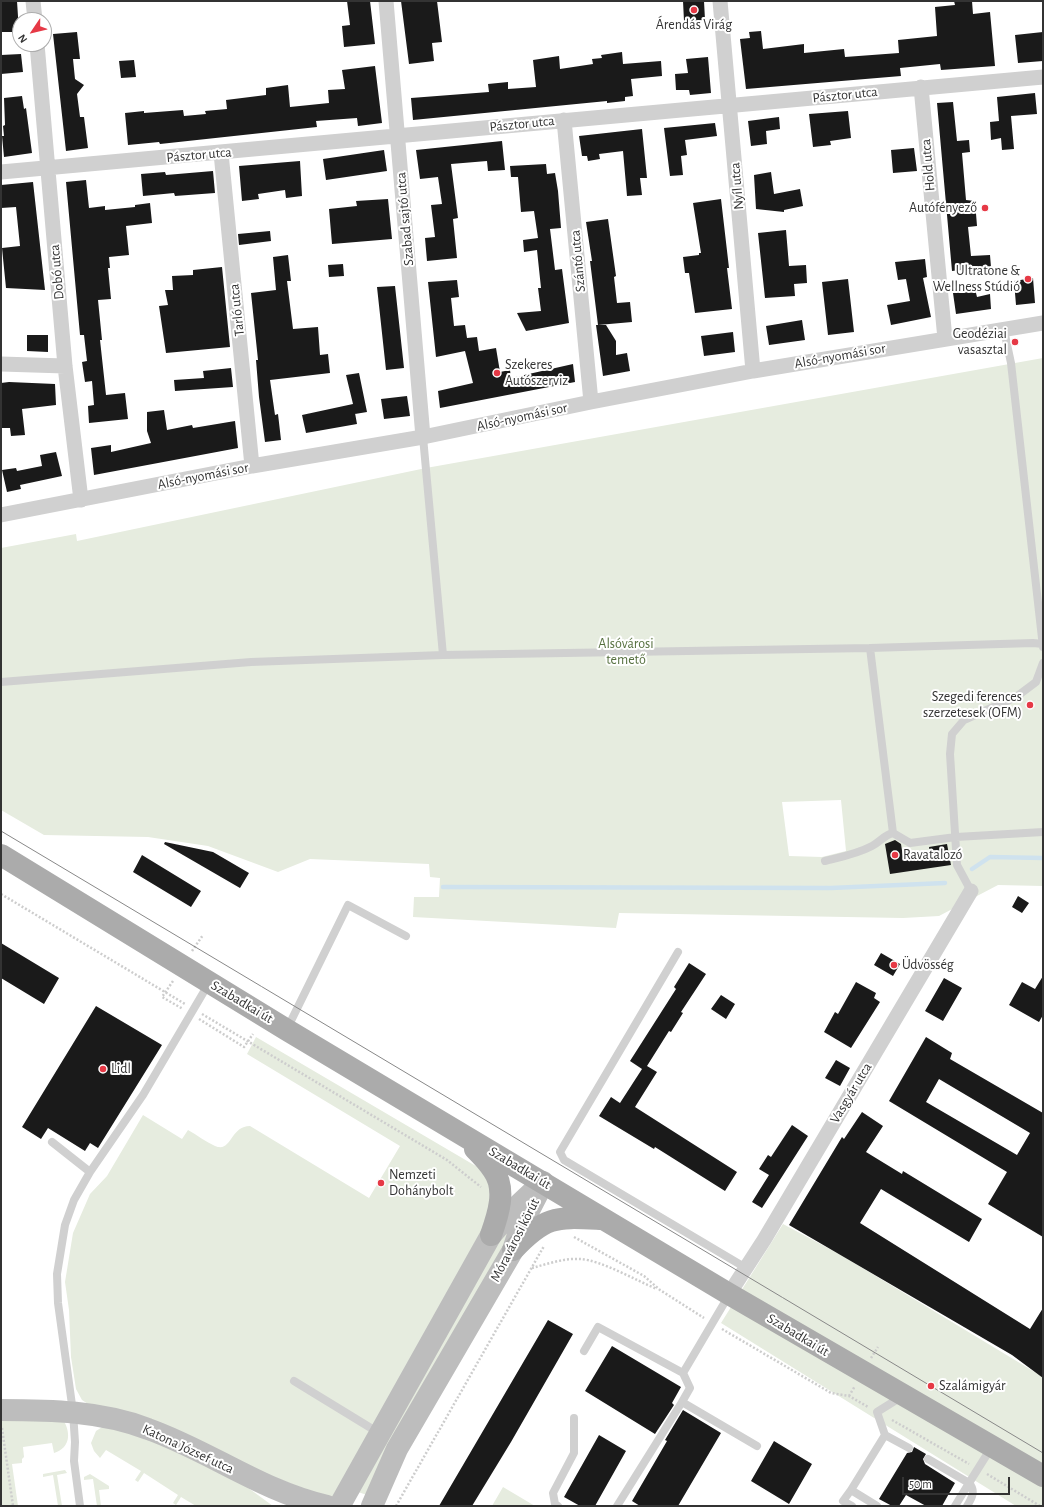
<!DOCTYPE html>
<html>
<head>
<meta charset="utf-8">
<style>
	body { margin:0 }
	#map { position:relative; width:1044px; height:1507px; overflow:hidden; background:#fff; font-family:"Alegreya Sans",sans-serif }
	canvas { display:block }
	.frame { position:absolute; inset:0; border:2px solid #333; pointer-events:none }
	.north { position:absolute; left:12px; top:12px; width:40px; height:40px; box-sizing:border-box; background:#fff; border:1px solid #adadad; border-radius:50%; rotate:235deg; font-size:11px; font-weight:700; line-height:16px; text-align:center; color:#333 }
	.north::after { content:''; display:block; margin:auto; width:14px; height:18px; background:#e63946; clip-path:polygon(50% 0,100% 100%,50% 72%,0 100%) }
	.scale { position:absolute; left:902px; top:1477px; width:108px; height:18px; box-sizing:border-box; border:2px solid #333; border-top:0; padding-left:5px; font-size:12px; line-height:14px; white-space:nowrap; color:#333; -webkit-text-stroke:3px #fff; paint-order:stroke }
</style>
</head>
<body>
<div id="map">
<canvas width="1044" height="1507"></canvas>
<div class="frame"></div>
<div class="north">N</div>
<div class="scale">50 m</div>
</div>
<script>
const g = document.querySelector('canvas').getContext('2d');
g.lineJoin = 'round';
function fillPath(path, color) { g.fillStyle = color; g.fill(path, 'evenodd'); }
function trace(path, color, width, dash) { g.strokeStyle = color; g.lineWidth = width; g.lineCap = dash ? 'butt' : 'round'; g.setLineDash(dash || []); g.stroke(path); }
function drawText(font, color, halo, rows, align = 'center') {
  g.font = font + ' "Alegreya Sans",sans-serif'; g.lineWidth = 4; g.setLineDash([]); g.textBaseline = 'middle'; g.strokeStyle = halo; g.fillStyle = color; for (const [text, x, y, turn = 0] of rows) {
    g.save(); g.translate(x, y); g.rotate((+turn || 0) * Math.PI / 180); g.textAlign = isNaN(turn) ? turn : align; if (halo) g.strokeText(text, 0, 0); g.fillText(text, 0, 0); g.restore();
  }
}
fillPath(new Path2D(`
	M1043,358V886L998,885L939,916L903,918L619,913L616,928L413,917L414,897H439L440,878L430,877L429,864L310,859L278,872L208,846L148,837L44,835L1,810V548L76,534L77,541L426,468ZM841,800L846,851L822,857L789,856L782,802Z
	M256,1037L486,1172L490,1189L489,1218L345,1485L331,1499L94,1408L82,1400L76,1389L71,1357L69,1310L65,1282L73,1233L90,1194L107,1176L143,1115L182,1139L188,1130C197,1135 206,1142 215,1146C232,1153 230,1126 250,1126L369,1198L400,1146L247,1054Z
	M525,1204L370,1496L355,1491L511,1221Z
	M783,1224L841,1255L1043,1377V1506H1016L721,1323Z
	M1,1419L64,1421C71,1434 70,1448 54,1453L52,1443L23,1447L24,1457L22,1459V1463L12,1464L18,1506H1Z
	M107,1424L139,1433L236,1479L273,1506H196L181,1497L176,1505L173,1503L178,1495L144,1473L138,1482L135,1480L141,1471L106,1450L100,1458L94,1451L91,1443L96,1431Z
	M65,1470L67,1473L57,1475L62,1506H58L53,1475L43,1477V1474Z
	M90,1474L109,1486V1489L99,1490L101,1506H97L93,1479L84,1480V1477Z
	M503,1487L535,1506H492Z`), '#e6ecdf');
trace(new Path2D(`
	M972,869L990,857L1043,858
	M443,887L831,888L945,883`), '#cfe2ee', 4.5);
fillPath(new Path2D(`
	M1,1H17L19,32H1Z
	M347,1H370L375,44L344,47L342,26L350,25Z
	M401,1H437L442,42L432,43L434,61L409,64Z
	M683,1H704L705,20L684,21Z
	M954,1H972L973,14L990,12L995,66L941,70L940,64L900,68L901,76L746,89L740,39L750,38L749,32L761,31L763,49L804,44V53L844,49L845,57L899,53L898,40L937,36L935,7L955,5Z
	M77,32L80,59H73L75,79L84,85L77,94L80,117H84L88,148L66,151L53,34Z
	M1043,32V61L1018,63L1015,35Z
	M622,52L623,64L661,61L662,76L631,79L633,96L625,97V101L607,103V101L413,120L411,98L489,92L488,84L508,82V89L536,87L533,60L559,56L560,69L593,64L592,59L602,58L601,55Z
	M21,54L23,72L1,74V55Z
	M708,57L711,93L690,95L689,90H676L675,74L688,73L686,59Z
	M134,60L136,77L121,78L119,61Z
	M375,66L382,123L358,126L357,118L316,121L317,127L160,144L159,142L128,145L125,113L144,111V113L183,110L184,116L206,114L205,111L227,109L226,100L266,95V88L288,85L290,107L329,103L328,90L345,89L342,70Z
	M1035,93L1037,114L1011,116L1014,149L1002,150L1001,138L991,140L990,122L999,121L997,97Z
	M22,96L24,109L26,108L32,153L4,157L2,136H4L3,126L5,125L4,98Z
	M953,102L957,141L969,140L970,152L962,153L966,200L975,201L977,226L968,227L971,256L990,255L991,267L952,271L937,103Z
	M848,111L851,138L830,141L831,145L813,147L809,114Z
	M779,117L780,129L766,131L767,144L751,146L748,121Z
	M715,123L717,136L685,140L687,155L681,156L683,175L670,176L664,128Z
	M642,129L647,178H640L642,195L627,196L623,151L599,154L600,159L588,161L587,156H582L579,136Z
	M502,141L505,170L488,171L487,161L451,164L458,218L453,219L457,258L427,261L425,238L435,237L431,205L442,204L438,177L420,179L416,150Z
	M914,148L917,171L893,173L891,150Z
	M384,150L387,171L326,180L323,159Z
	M300,161L302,196L286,198L285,190L258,194L259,199L242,201L239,166Z
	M546,164L547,174L555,173L558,191L561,228L550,229L555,270L562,269L569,323L526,331L517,313L541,311L538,288H541L537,250L524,252L523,240L538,238L534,211L521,212L518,177H511L510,166Z
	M213,171L215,193L175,196L174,193L143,196L141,174L165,172L166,175Z
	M771,172L774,194L800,189L803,206L784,210V212L756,209L754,175Z
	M86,180L89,208L105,206V210L135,207V205L150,203L152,223L126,226L129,255L109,257L110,268H108L111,299L98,300L102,340H100L106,395L125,393L128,419L89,423L88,406L94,405L92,381L85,382L82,362L87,361L84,335H80L66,182Z
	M33,182L45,290L6,288L2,248L20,246L16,207L1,208V185Z
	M388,199L392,239L332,244L329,209L357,206L356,201Z
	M721,199L729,268H727L732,309L695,313L689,273H685L683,257L699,255V253H701L693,203Z
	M608,219L616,276L614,277L617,303L630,302L632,322L598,325L590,261H592L586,222Z
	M786,230L789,266L806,265L807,283L794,284L795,296L765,298L758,233Z
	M270,231L271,241L239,245L238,234Z
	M288,255L291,281H287L293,329L318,327L320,355L328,354L330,373L270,380L275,415L278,414L281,440L265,442L259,397L256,360H258L251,293L276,290L273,257Z
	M925,259L927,277L923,278L931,317L891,325L887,305L910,301L906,279L898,280L895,262Z
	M343,264L344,276L329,277L328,265Z
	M222,267L230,347L166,353L159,306L168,305L165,290H173L172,276L193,275V270Z
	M1033,278L1035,303L1016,305L1014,281Z
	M848,279L854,332L828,335L822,282Z
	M457,280L459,297L451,298L454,326L465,325L467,338L477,337L479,351L496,348L500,372L510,370L511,378L573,364L575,382L440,408L438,391L473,383L465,351L436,357L428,282Z
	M395,286L404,368L386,370L377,287Z
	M975,289L977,297L990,294L991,309L956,314L953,293Z
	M802,320L805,340L769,345L766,326Z
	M596,325H606L616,341V355L627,353L630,371L603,376Z
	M733,332L735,352L704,356L701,336Z
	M27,335H48V352L27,351Z
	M231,368L233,387L175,391L174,380L204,378L203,371Z
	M359,373L367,412L355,414V413L357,424L306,433L302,415L353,404L346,375Z
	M9,382L55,384L56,405L22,409L25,435L11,436L10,428H1V383Z
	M407,396L410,416L384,419L381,399Z
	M164,410L167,430L192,425L193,428L235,421L238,448L94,475L91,448L111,445V452L151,443L147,431V412Z
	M56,452L62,476L20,485L21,489L7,492L2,470L16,468L17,471L42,466L40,455Z
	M895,840L901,844L903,857L930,853L929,847L947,844L951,865L890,874L885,844Z
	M165,842L213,852L249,873L240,888L164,844Z
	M142,855L201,891L191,907L133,872Z
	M1018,896L1029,903L1022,913L1012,907Z
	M1,943L59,978L44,1004L1,978Z
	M881,953L900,964L893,976L874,965Z
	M689,963L706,974L681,1012L683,1013L671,1032L669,1031L647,1066L657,1072L635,1107L737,1172L725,1191L655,1147L654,1149L599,1116L611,1097L620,1103L642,1069L630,1061L676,989L674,987Z
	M1043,976V1015L1039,1022L1009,1005L1022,982L1035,989Z
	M944,978L962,988L943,1021L925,1011Z
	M856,982L876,993L874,998L880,1002L851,1048L824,1032L835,1012L838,1014Z
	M721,995L735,1004L726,1019L711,1009Z
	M96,1006L162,1045L98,1148L90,1143L85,1151L48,1128L41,1139L22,1127Z
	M926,1037L952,1053L950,1059L1043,1113V1237L988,1204L1007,1172L889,1101ZM939,1079L1030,1133L1017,1155L926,1102Z
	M836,1060L850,1068L840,1086L825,1078Z
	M862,1112L883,1126L866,1152L902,1174L903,1171L982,1219L969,1242L881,1189L860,1223L1030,1329L1043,1308V1378L1012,1355L789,1225L842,1137L844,1139Z
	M792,1125L808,1136L762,1208L752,1202L769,1175L759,1169L768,1155L771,1157Z
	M548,1320L573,1334L511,1442L472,1506H439Z
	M612,1346L681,1387L672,1403L674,1405L655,1434L585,1391Z
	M683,1410L721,1433L678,1506H640L632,1501L667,1441L665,1440Z
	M599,1435L626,1451L595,1506H580L564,1497Z
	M774,1441L812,1464L789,1504L751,1481Z
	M914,1447L926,1454L923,1459L925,1464L955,1483L942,1506H926L906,1495L899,1506H892L879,1499L907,1453L912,1452Z`), '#1a1a1a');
trace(new Path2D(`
	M1,894L185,1004
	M192,951L203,935
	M173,981L162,997L183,1009
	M202,1014L447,1160L481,1187
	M199,1019L244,1047L253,1034
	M574,1237L644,1276L660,1290L704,1318
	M532,1268C547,1264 564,1258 580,1259C601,1260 637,1281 657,1289
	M722,1329L831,1393L849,1396L868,1407
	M871,1358L878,1347
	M849,1396L855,1386
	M892,1420L969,1464
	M2,1428L13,1506
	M987,1474L1040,1506
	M396,1506L544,1246`), '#cdcdcd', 2.5, [2, 2]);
trace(new Path2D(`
	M1004,330L1011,363L1043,647
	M423,437L443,655
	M870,648L893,833L910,843L956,837L1043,832
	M1,682L251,662L443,655L870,648L1033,643L1043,644
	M825,861C841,857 857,854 872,846C880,842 884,835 893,833
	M971,891L957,865L950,754L952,734L964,720L1016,697L1036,682L1043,663
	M678,952L560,1152L564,1160L746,1268
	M287,1029L348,905L406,936
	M52,1142L90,1172
	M584,1351L598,1327L683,1373L729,1295
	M683,1373L690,1388L682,1402L757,1446
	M294,1381L379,1433
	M901,1397L877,1412L885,1435L909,1448
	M928,1459L969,1483L991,1448
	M851,1490L843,1501L852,1506
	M80,1506L74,1461L75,1442L73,1412L58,1303L57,1274L65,1225L74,1200L90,1172L143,1095L209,983
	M558,1506L555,1504L553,1493L574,1453V1418
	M617,1506L682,1402
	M877,1506L851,1490L885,1435
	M955,1506L969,1483C976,1491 972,1498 967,1506`), '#d0d0d0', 8);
trace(new Path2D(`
	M33,1L35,20
	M386,1L423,437
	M720,1L753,371
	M37,44L65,366L81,500
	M921,87L945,339
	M564,120L591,402
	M221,153L252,466
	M1,172L1043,77
	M1,364L65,366
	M1,515L252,466L423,437L591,402L753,371L1043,323
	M729,1294L764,1240L971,891`), '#d0d0d0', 15);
trace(new Path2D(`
	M1,1410C50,1410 102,1411 148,1429C210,1451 261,1491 327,1506
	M341,1503L491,1235L510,1213L543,1182
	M372,1506L397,1449L513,1250L521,1226L538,1193`), '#bdbdbd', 22);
trace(new Path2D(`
	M1,855L287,1030L729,1294L1043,1476
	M475,1149C481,1155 488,1162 493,1170C507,1189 498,1215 491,1235
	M513,1250C546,1215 556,1217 602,1219`), '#ababab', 22);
trace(new Path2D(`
	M1,831L1043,1453`), '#888', 1);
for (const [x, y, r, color] of [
	[694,10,4,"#e63946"],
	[985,208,4,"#e63946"],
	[1028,279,4,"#e63946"],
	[1015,342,4,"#e63946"],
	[497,373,4,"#e63946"],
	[1030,705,4,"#e63946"],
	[895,855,4,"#e63946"],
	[894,965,4,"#e63946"],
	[103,1069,4,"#e63946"],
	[381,1183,4,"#e63946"],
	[931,1386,4,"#e63946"]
]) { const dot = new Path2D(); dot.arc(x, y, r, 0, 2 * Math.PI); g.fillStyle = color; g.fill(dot); trace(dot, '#fff', 1.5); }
drawText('14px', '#333', '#fff', [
	["Árendás Virág",694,25,"center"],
	["Autófényező",977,208,"right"],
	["Ultratone &",1020,271,"right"],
	["Wellness Stúdió",1020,287,"right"],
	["Geodéziai",1007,334,"right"],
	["vasasztal",1007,350,"right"],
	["Szekeres",505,365],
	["Autószerviz",505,381],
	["Szegedi ferences",1022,697,"right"],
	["szerzetesek (OFM)",1022,713,"right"],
	["Ravatalozó",903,855],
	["Üdvösség",902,965],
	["Lidl",111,1069],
	["Nemzeti",389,1175],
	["Dohánybolt",389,1191],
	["Szalámigyár",939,1386]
], 'left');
drawText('14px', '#333', '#fff', [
	["Pásztor utca",845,95,-6],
	["Pásztor utca",522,124,-6],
	["Pásztor utca",199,155,-5],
	["Hold utca",928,165,-95],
	["Nyíl utca",737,186,-95],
	["Szabad sajtó utca",405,219,-95],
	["Szántó utca",578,261,-95],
	["Dobó utca",57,272,-95],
	["Tarló utca",237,310,-96],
	["Alsó-nyomási sor",840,356,-10],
	["Alsó-nyomási sor",522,417,-12],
	["Alsó-nyomási sor",203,476,-11],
	["Szabadkai út",242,1002,31],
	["Vasgyár utca",851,1093,-59],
	["Szabadkai út",520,1168,31],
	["Móravárosi körút",515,1240,-63],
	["Szabadkai út",798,1335,31],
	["Katona József utca",188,1449,25]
]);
drawText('14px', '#56703f', '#fff', [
	["Alsóvárosi",626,644],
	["temető",626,660]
]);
</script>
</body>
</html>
